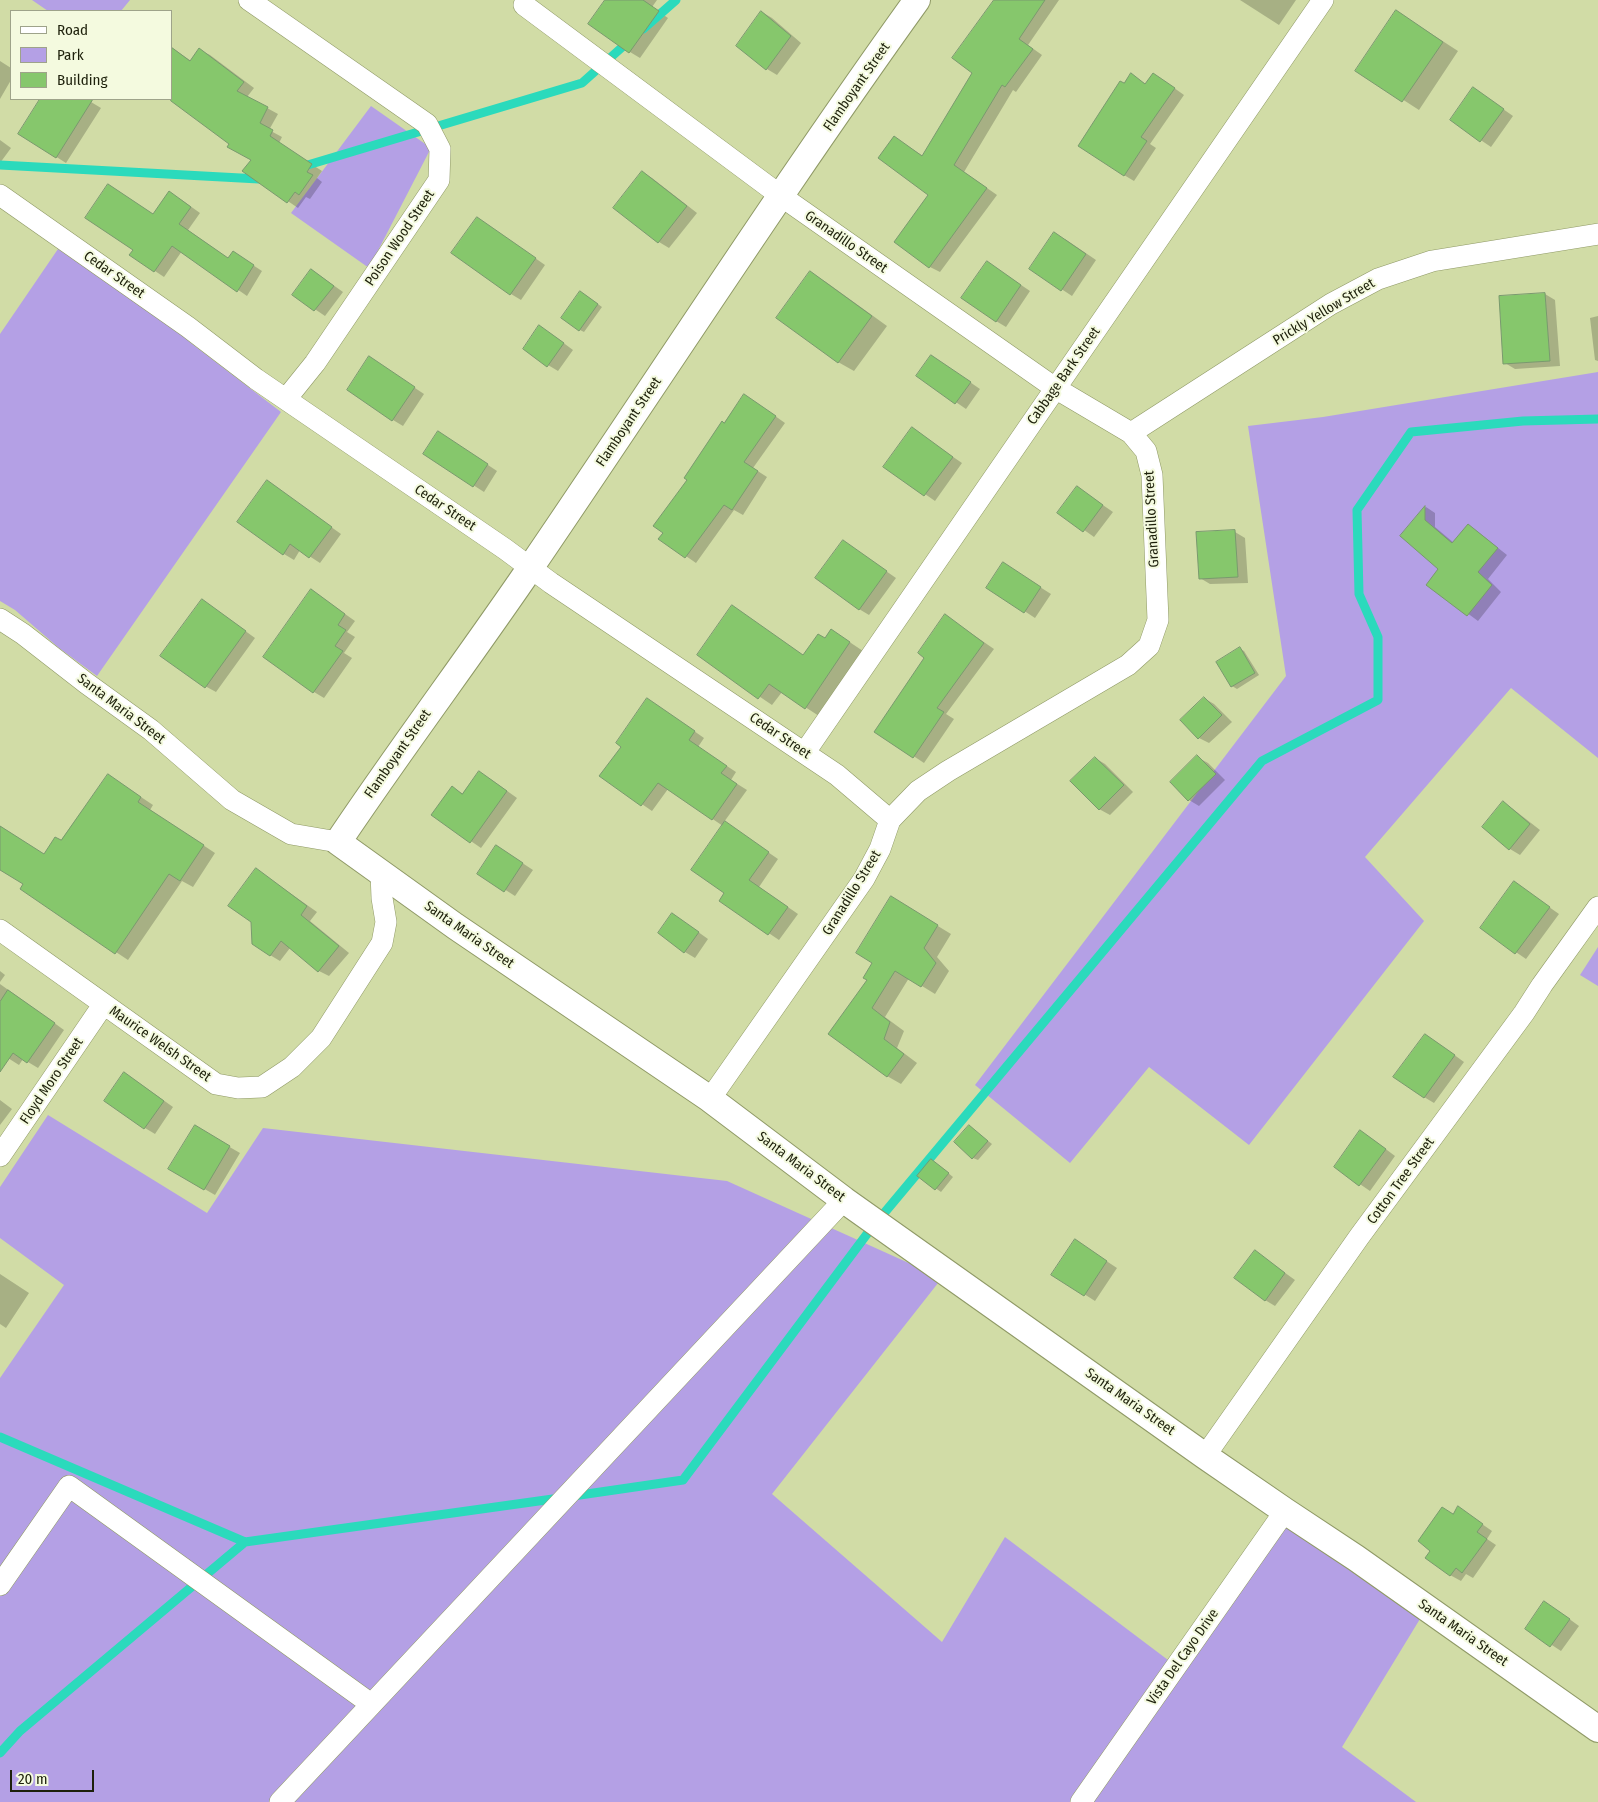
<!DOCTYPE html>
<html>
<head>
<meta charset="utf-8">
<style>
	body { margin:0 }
	#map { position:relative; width:1598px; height:1802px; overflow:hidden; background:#d1dca6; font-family:"Fira Sans Condensed",sans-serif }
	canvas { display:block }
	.legend { position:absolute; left:10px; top:10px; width:162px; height:90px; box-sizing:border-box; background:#f4fadf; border:1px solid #9ea38a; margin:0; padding:6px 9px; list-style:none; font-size:15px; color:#1d200b }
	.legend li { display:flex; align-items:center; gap:10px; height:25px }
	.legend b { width:25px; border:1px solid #9ea38a }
	.scale { position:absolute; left:10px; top:1770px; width:84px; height:22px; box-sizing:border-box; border:2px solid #1d200b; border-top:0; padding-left:6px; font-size:15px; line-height:18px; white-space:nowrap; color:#1d200b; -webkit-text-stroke:4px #f4fadf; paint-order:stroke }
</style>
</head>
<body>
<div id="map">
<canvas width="1598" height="1802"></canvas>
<ul class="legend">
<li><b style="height:6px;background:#fff"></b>Road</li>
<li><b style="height:14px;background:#b4a0e5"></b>Park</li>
<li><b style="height:14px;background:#86c76c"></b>Building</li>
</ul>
<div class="scale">20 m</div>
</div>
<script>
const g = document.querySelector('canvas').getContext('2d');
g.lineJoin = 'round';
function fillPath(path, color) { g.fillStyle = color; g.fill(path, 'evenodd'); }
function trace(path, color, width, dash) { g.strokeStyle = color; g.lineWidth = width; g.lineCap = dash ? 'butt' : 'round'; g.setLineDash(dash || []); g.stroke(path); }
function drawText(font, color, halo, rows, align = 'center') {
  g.font = font + ' "Fira Sans Condensed",sans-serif'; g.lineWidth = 4; g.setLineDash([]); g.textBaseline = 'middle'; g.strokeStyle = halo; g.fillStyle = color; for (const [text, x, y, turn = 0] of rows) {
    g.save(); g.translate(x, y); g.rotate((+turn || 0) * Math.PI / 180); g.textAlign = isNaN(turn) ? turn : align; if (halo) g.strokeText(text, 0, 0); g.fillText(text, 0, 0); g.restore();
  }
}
fillPath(new Path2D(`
	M32,0H130L121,11H48Z
	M371,106L431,148L369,268L291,213Z
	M58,249L172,326L191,343L281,412L97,676L59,648L15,610L0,601V334Z
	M1598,372V758L1511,688L1365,857L1424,921L1249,1145L1149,1067L1070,1163L975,1085L1286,676L1248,426L1323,417Z
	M1598,947V986L1580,975Z
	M48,1115L207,1213L263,1128L727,1181L942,1278L772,1494L942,1642L1005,1537L1168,1660L1274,1518L1423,1614L1342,1747L1416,1802H0V1378L64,1285L0,1238V1187Z`), '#b4a0e5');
fillPath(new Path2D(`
	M607,0H657L652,7L668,18L640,58L630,52Z
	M995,0H1059L1028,45L1042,55L1016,92L1013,90L964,172L997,195L940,272L930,267V195L894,137L923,156L973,72Z
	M1240,0H1296L1279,25Z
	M1396,11L1458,51L1419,110L1357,70Z
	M762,12L772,18L801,43L777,75L767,69L738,45Z
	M171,47L191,61L200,50L210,55L254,88L247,97L278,114L269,130L282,137L279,143L322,171L317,178L322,182L310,199L306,197L298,208L244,171L253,160L171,99Z
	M0,61L11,68V80L0,99Z
	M1131,75L1146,84L1163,80L1184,95L1150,144L1156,148L1134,181L1124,175L1125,85Z
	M1483,95L1513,116L1491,147L1451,120Z
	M41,99H86L101,108L66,163L19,133Z
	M0,140L11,148L0,163Z
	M642,172L652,178L697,213L669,248L659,242L614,208Z
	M179,198L200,213L188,230L229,259L242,258L262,271L247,296L182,251L164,277L131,255Z
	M478,218L545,265L521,300L511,294Z
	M1065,239L1096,260L1072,296L1031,269Z
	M987,262L1030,291L1006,327L996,321Z
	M312,270L343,292L325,316L294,295Z
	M811,273L826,282L887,326L854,371L838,362Z
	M1545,294L1555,300L1560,366L1515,369L1505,363Z
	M585,295L602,307L584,332L580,330Z
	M1598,316V361L1595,360L1590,318Z
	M550,333L573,350L558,371L548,365Z
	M932,356L980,389L966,409L918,376Z
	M379,364L424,394L403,426L393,420Z
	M754,401L785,423L753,468L767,477L743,515L734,510L696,563L660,538L688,480L725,424Z
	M912,429L962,463L935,501L885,466Z
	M449,439L497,471L484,492L425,454Z
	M268,482L341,534L320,563L300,550L294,560L284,554Z
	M1078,488L1113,512L1094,537L1059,512Z
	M1426,507L1435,513V527L1454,543L1468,526L1478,532L1507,555L1488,579L1501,592L1478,621L1428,584L1440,569L1401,536Z
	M1235,532L1245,538L1248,583L1210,584L1200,578L1198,533Z
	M844,542L896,578L869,615L859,609Z
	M1013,570L1051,594L1035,618L988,587Z
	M321,597L355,621L347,632L355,637L344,653L352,658L324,698L314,692Z
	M732,606L804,656L825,639H845L863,651L819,716L782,692L772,705L698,655Z
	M212,607L255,638L216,692L205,686Z
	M946,616L994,649L946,714L954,719L924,763L876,731L926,657Z
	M1240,649L1244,651L1259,675L1237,689L1232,686Z
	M1204,698L1214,704L1232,722L1209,743L1199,738Z
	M657,705L704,738L698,747L736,772L731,780L747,790L724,822L778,859L759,887L798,914L779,940L721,901L726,893L723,826L668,789L652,811L601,776Z
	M1197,757L1208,763L1225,780L1199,806L1189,800Z
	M1095,758L1105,764L1133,792L1110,815L1099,809Z
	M108,775L153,805L150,810L215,853L193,887L182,881L128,960L21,889L25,884L0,868V826L44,855L61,842Z
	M489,778L517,798L481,848L433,815L452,788L464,794Z
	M1503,803L1513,809L1540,830L1520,855L1510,849Z
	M507,853L533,870L515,896L479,873Z
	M257,870L317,912L310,921L349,953L329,976L319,971L290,948L280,961L270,955Z
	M1515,883L1559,914L1526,959L1481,928Z
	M905,906L951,934L937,957L949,971L935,994L909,978L885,1017L904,1031L897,1048L917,1063L901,1084L887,1076L830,1033L869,980Z
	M673,914L708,939L695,958L685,952Z
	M0,971L5,975L0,982Z
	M0,984L64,1030L38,1068L23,1059L19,1065L0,1053Z
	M1435,1041L1464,1062L1434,1103L1424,1097Z
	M135,1080L173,1107L155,1134L145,1128Z
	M0,1100L12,1109L0,1125Z
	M969,1126L992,1144L978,1160L973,1158Z
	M195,1127L240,1153L215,1195L170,1169Z
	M1371,1138L1395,1156L1370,1191L1335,1167Z
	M936,1163L953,1177L941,1192L919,1176Z
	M1085,1247L1117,1268L1095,1301L1053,1274Z
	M1256,1252L1295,1280L1275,1306L1265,1300Z
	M0,1274L29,1293L6,1328L0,1324Z
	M1459,1508L1492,1531L1487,1539L1496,1545L1473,1578L1466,1574L1461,1581L1450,1575L1432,1550Z
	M1554,1608L1579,1626L1561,1651L1526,1628Z`), '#0003');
trace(new Path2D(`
	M643,29L676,0
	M0,165L259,179L264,178
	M301,167L582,83L629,41
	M0,1437L245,1542L560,1498
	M573,1496L683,1480L870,1230L1262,761L1378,700V637L1359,594L1357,510L1411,432L1523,421L1598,419
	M0,1753L20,1731L245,1542`), '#2bdabc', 9);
const building = new Path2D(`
	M605,0H643L659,11L629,53L588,24Z
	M994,0H1045L1019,39L1033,49L1005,87L1002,85L954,165L987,188L929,268L894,242L928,195L878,158L894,136L922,156L972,73L952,58Z
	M1396,10L1443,42L1402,102L1355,71Z
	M761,11L791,36L766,70L736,46Z
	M171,47L190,61L199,48L244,82L237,91L268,107L260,123L273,130L270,136L312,164L307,172L313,175L299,195L295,192L287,203L242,171L251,160L227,147L229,144L171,101Z
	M1131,73L1145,84L1153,73L1175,88L1141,137L1147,141L1124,176L1078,146L1120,81L1124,83Z
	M1473,87L1504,109L1480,142L1450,120Z
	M40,99H93L56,158L18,134Z
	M642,171L687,206L658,243L613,208Z
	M108,184L153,214L169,191L191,207L179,224L228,258L233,251L254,265L237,292L172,246L154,272L129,255L133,250L85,218Z
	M477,217L536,258L510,295L451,253Z
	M1054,232L1086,254L1061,291L1029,269Z
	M987,261L1021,285L996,322L961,298Z
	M311,269L334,286L314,311L292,295Z
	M810,271L872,316L838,363L776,318Z
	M580,291L598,304L579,331L561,318Z
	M1545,293L1550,361L1503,364L1499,296Z
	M539,325L564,343L547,367L523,349Z
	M931,355L971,382L955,404L916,376Z
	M369,356L415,387L392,421L347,390Z
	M744,394L776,416L744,462L758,471L732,510L724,505L685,558L658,539L663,533L653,526L687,480L684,478L722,421L724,423Z
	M912,427L953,457L924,496L883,467Z
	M438,431L488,464L473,487L423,454Z
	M267,480L332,527L309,558L290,544L283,555L237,522Z
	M1077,486L1103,505L1083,532L1057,513Z
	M1425,506V520L1452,543L1468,524L1498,548L1478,572L1492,585L1467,616L1426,585L1438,569L1400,536Z
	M1235,530L1238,577L1199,579L1196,532Z
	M843,540L887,571L859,610L815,578Z
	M1003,562L1041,587L1024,613L986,588Z
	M311,589L345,614L338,625L346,630L335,646L343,651L313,693L263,657Z
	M202,599L246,631L205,688L160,656Z
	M732,605L803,655L818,634L825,638L831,629L850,642L805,709L769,684L758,699L697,655Z
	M945,614L984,643L937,708L944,712L913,758L874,732L924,658L918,653Z
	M1240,647L1255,673L1231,687L1216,662Z
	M1204,697L1222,715L1198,739L1180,720Z
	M647,698L695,731L689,740L727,766L721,773L737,784L712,820L658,783L641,806L599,776L621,747L616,743Z
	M1197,755L1216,774L1188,801L1170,782Z
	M1095,757L1124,785L1099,810L1070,781Z
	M479,771L507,791L470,843L431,815L452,786L462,794Z
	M108,774L141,797L138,802L204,845L180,881L169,874L115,954L20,889L23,884L0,870V826L44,854L55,837L61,840Z
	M1503,801L1530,824L1509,850L1482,827Z
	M725,821L769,852L749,880L788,907L768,935L719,901L724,893L691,870Z
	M496,845L523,863L504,892L477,874Z
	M256,868L307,906L301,915L339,946L318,972L281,941L270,956L252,944L251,922L228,906Z
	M1514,881L1550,907L1515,954L1480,928Z
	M891,896L938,925L924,948L936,963L921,987L895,971L872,1008L890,1022L884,1039L904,1054L887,1077L828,1034L867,980L863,978L872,963L856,953Z
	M672,913L699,932L684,953L658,933Z
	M8,990L55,1023L27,1063L13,1053L0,1072V1002Z
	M1425,1034L1455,1055L1424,1098L1393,1077Z
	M124,1072L164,1101L144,1129L104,1101Z
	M195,1125L230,1146L204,1190L168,1169Z
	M969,1125L988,1141L972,1159L954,1142Z
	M1360,1130L1386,1149L1359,1186L1334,1167Z
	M931,1159L949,1173L935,1190L917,1176Z
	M1075,1239L1107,1261L1084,1296L1051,1275Z
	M1255,1250L1285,1273L1265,1301L1234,1278Z
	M1458,1506L1483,1524L1477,1532L1487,1539L1462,1573L1456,1568L1450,1576L1425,1558L1430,1551L1418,1541L1442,1507L1453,1514Z
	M1544,1601L1570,1619L1550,1647L1525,1629Z`);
fillPath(building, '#86c76c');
trace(building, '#79996e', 1);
const minor = new Path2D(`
	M249,0L427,124L440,149L439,180L315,363L286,399
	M524,5L781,196L1055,388L1131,433L1146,451L1152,475L1158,620L1149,646L1128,665L948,771L918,791L890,820L880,849L864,879L710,1099
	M0,195L188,327L256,379L505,549L551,583L837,775L890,820
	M1131,433L1331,304L1378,279L1432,261L1598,234
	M0,619L23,634L86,683L151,730L232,800L291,834L338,842
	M805,752L1323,0
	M0,930L216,1084L238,1088L262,1087L292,1067L321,1038L382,943L386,922L382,898L381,872
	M0,1156L103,1005
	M1205,1456L1359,1237L1524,1013L1542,985L1598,907
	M0,1585L69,1486L371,1704
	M280,1802L844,1200
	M1081,1802L1285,1511`);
const tertiary = new Path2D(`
	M917,0C784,185 661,376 533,564C469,658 401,748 338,842L455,926L710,1099L844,1200L1205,1456L1285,1511L1356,1558L1598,1729`);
trace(minor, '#8f9966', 22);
trace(tertiary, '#8f9966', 28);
trace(minor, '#fff', 21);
trace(tertiary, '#fff', 26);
drawText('14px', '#1d200b', '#f4fadf', [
	["Flamboyant Street",857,87,-55],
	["Poison Wood Street",400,238,-56],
	["Granadillo Street",846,242,35],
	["Cedar Street",114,275,35],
	["Prickly Yellow Street",1324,312,-31],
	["Cabbage Bark Street",1064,376,-55],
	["Flamboyant Street",629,422,-56],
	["Cedar Street",445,508,34],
	["Granadillo Street",1152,519,-93],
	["Santa Maria Street",121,709,37],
	["Cedar Street",780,736,34],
	["Flamboyant Street",398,754,-55],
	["Granadillo Street",852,893,-58],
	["Santa Maria Street",469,935,35],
	["Maurice Welsh Street",160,1044,35],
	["Floyd Moro Street",52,1081,-56],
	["Santa Maria Street",801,1167,37],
	["Cotton Tree Street",1401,1181,-54],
	["Santa Maria Street",1130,1402,35],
	["Santa Maria Street",1463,1633,35],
	["Vista Del Cayo Drive",1183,1657,-55]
]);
</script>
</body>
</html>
